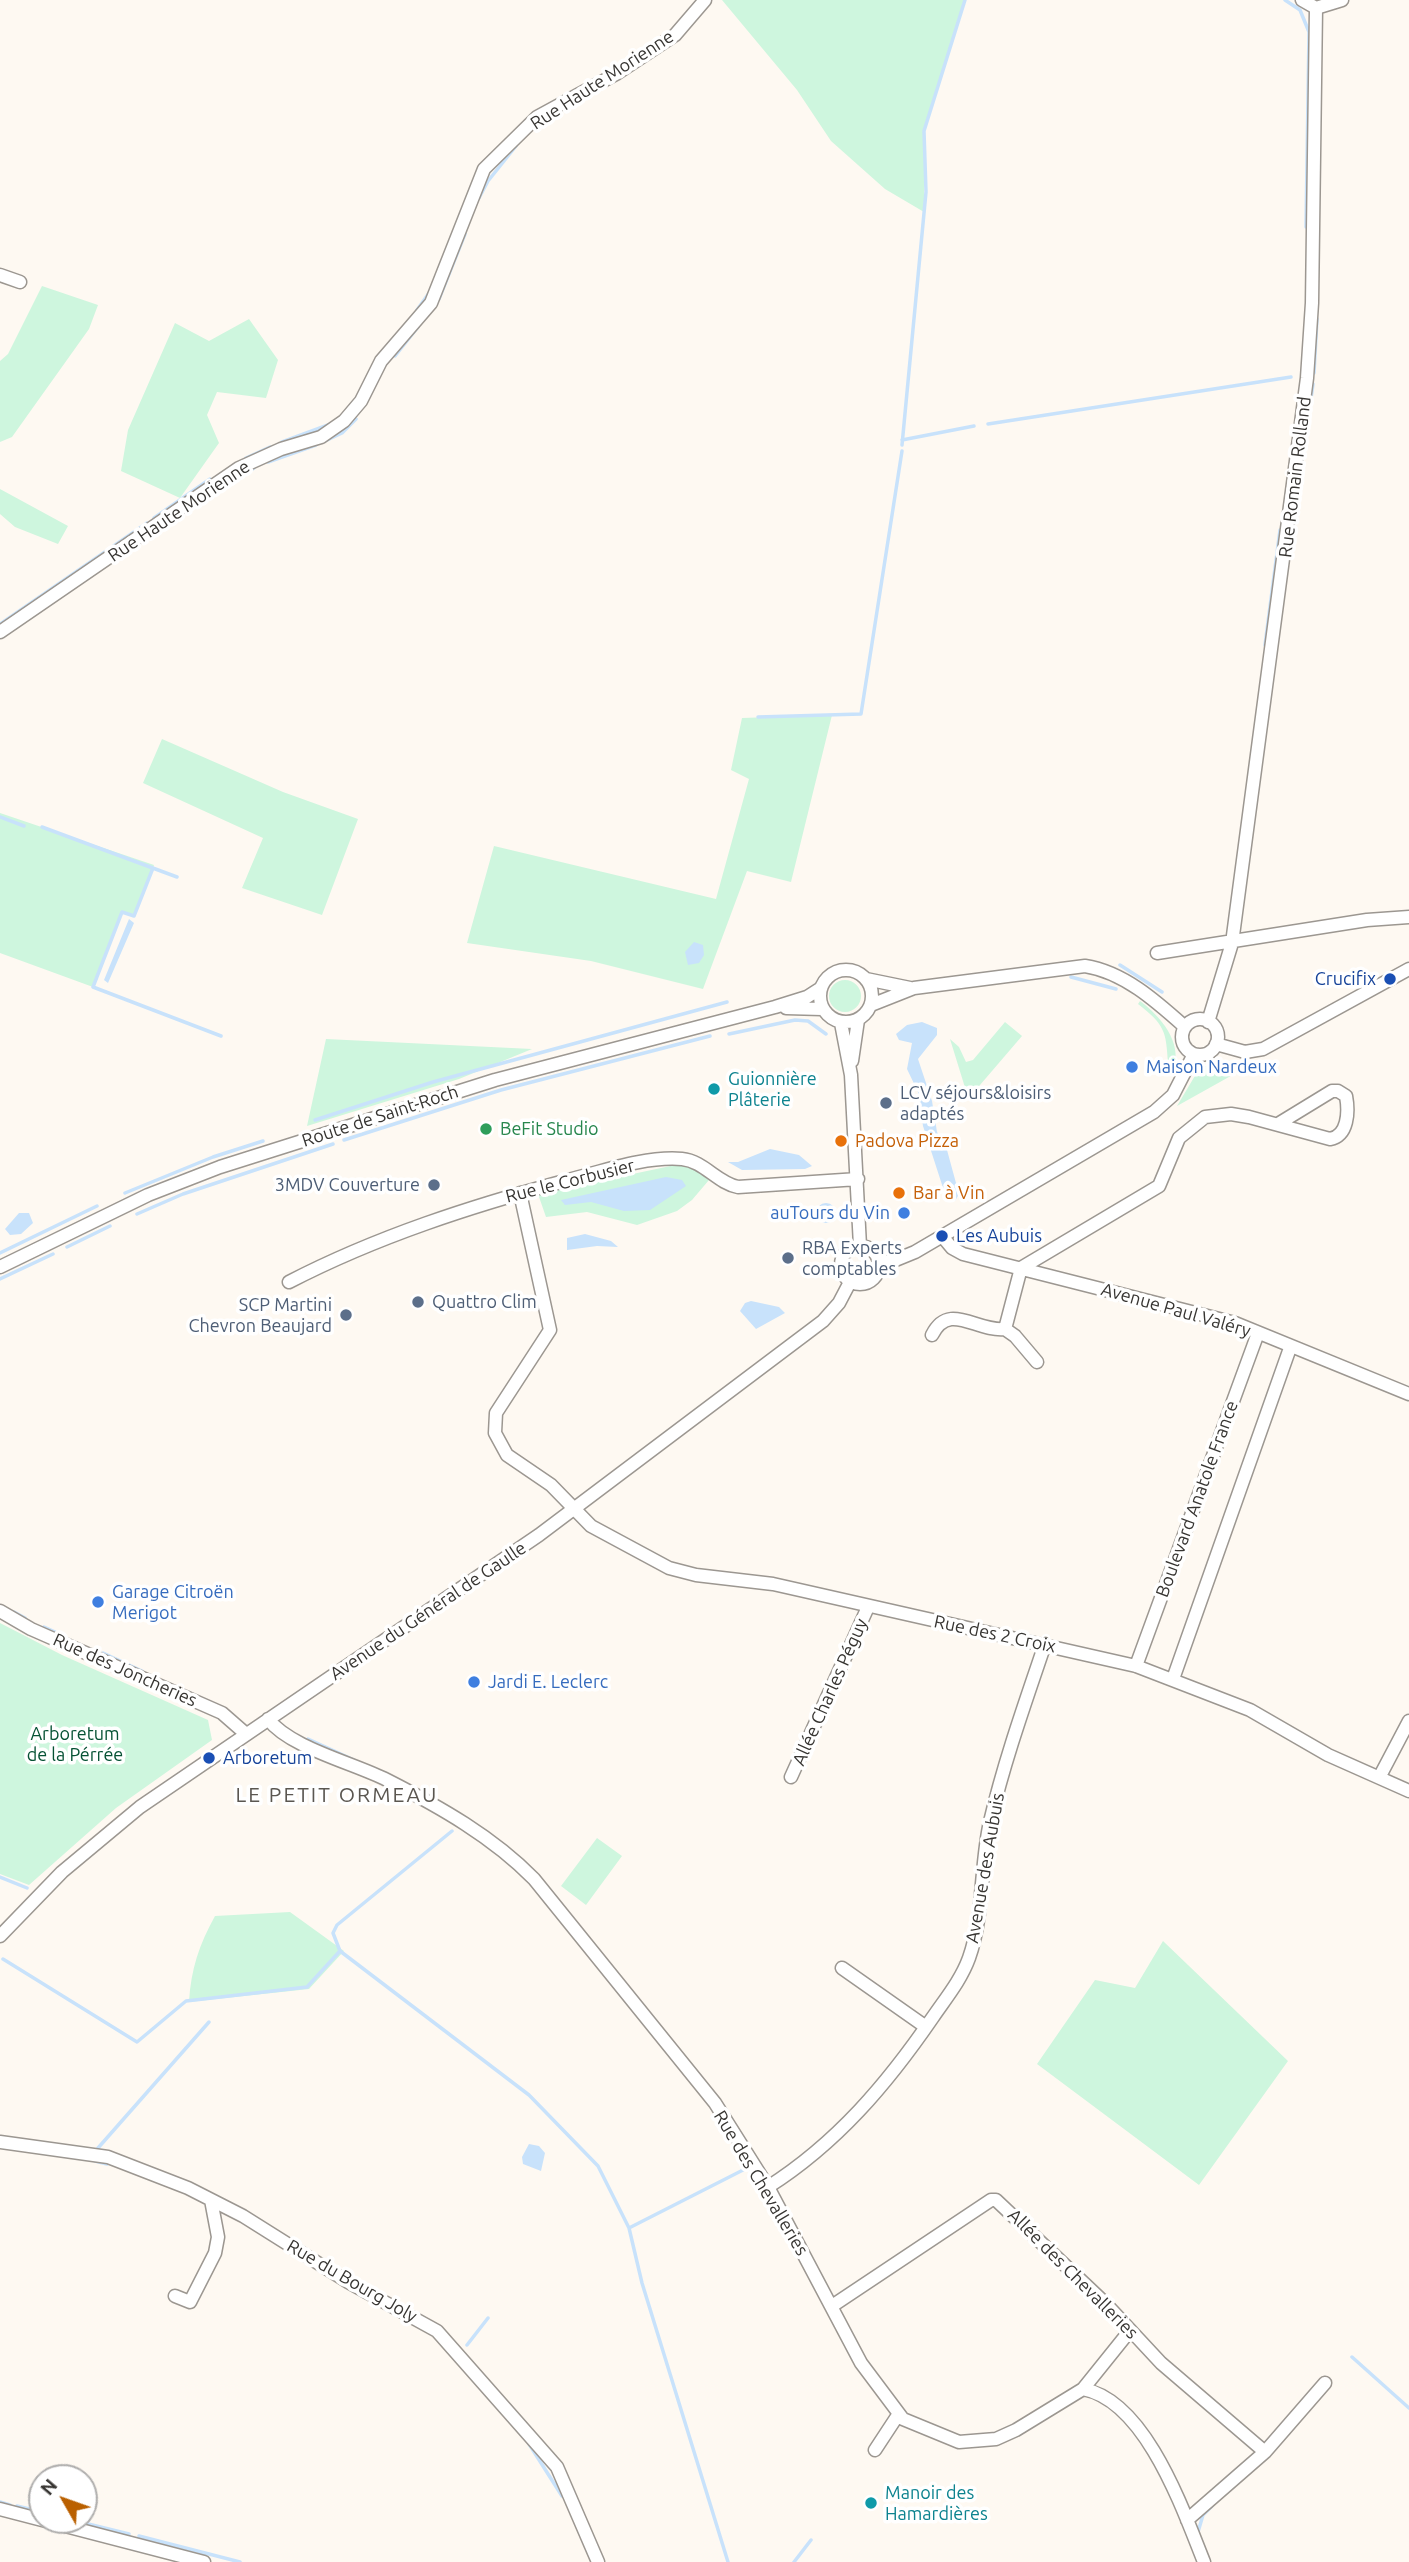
<!DOCTYPE html>
<html>
<head>
<meta charset="utf-8">
<style>
	body { margin:0 }
	#map { position:relative; width:1409px; height:2562px; overflow:hidden; background:#fef9f2; font-family:Ubuntu,sans-serif }
	canvas { display:block }
	.north { position:absolute; left:28px; top:2464px; width:70px; height:70px; box-sizing:border-box; background:#fff; border:2px solid #afaead; border-radius:50%; rotate:310deg; font-size:19px; font-weight:700; line-height:28px; text-align:center; color:#373532 }
	.north::after { content:''; display:block; margin:auto; width:24px; height:32px; background:#ba6000; clip-path:polygon(50% 0,100% 100%,50% 72%,0 100%) }
</style>
</head>
<body>
<div id="map">
<canvas width="1409" height="2562"></canvas>
<div class="north">N</div>
</div>
<script>
const g = document.querySelector('canvas').getContext('2d');
g.lineJoin = 'round';
function fillPath(path, color) { g.fillStyle = color; g.fill(path, 'evenodd'); }
function trace(path, color, width, dash) { g.strokeStyle = color; g.lineWidth = width; g.lineCap = dash ? 'butt' : 'round'; g.setLineDash(dash || []); g.stroke(path); }
function drawText(font, color, halo, rows, align = 'center') {
  g.font = font + ' Ubuntu,sans-serif'; g.lineWidth = 7; g.setLineDash([]); g.textBaseline = 'middle'; g.strokeStyle = halo; g.fillStyle = color; for (const [text, x, y, turn = 0] of rows) {
    g.save(); g.translate(x, y); g.rotate((+turn || 0) * Math.PI / 180); g.textAlign = isNaN(turn) ? turn : align; if (halo) g.strokeText(text, 0, 0); g.fillText(text, 0, 0); g.restore();
  }
}
fillPath(new Path2D(`
	M722,0H965L924,131V212L885,189L831,141L797,90Z
	M42,286L98,305L89,329L12,437L0,442V361L8,354Z
	M249,319L278,360L266,398L217,392L207,415L219,443L180,498L121,471L128,430L175,323L209,341Z
	M0,489L68,526L58,544L15,527L0,514Z
	M832,715L791,882L747,871L703,989L591,961L467,943L494,846L716,899L749,779L731,770L742,718Z
	M162,739L283,792L358,819L322,915L242,888L263,838L143,783Z
	M0,813L154,865L134,916L122,912L93,987L0,953Z
	M829 996a16 16 0 1 1 32 0a16 16 0 1 1-32 0Z
	M1140,1001C1161,1017 1182,1041 1174,1069L1168,1063C1166,1031 1165,1025 1138,1004Z
	M1005,1022L1022,1036L974,1092L967,1094L950,1039L959,1047L966,1062L973,1060Z
	M326,1039L532,1049L459,1079L307,1126Z
	M1220,1060L1254,1063L1177,1106L1199,1069Z
	M680,1164L693,1168L709,1180L692,1200L677,1211L637,1225L587,1212L546,1217L538,1194Z
	M0,1623L62,1655L208,1720L212,1740L116,1808L29,1885L0,1874Z
	M597,1838L622,1856L586,1905L561,1886Z
	M290,1912L344,1951L309,1989L189,2002C191,1969 199,1945 215,1916Z
	M1163,1941L1288,2061L1199,2185L1037,2064L1095,1980L1135,1988Z`), '#cef6de');
fillPath(new Path2D(`
	M129,919L134,923L108,983L104,980Z
	M694,942L703,945L704,955L699,963L688,965L685,952Z
	M922,1022L937,1028V1035L918,1059L932,1101L937,1132L947,1150L959,1194L955,1201H950L945,1194L923,1126L918,1092L907,1069L912,1043L899,1040L896,1034L907,1025Z
	M770,1149L799,1155L812,1166L805,1169L742,1170L728,1162H738Z
	M666,1177L682,1180L686,1186L650,1210L624,1211L591,1202L565,1205L561,1200Z
	M816 1213a10 10 0 1 1 20 0a10 10 0 1 1-20 0Z
	M19,1213H29L33,1223L21,1234L10,1235L5,1229Z
	M585,1234L611,1241L618,1247L597,1246L567,1250V1238Z
	M751,1301L779,1307L785,1313L756,1329L740,1311L745,1303Z
	M529,2144L539,2146L545,2153L541,2171L523,2164L522,2157Z`), '#c8e2fb');
trace(new Path2D(`
	M1285,0L1300,10L1309,32L1306,227
	M479,198L488,181L516,146
	M439,299L465,234
	M417,310L429,293
	M395,356L418,327
	M1314,373L1317,319
	M988,424L1291,377
	M902,440L974,426
	M282,442L328,425
	M323,442L342,433L356,419
	M902,445L926,192L924,131L965,0
	M246,458L270,447
	M268,462L316,445
	M192,508L254,468
	M1295,512L1313,384
	M154,518L210,479
	M0,624L147,523
	M1265,645L1280,530
	M758,717L861,714L902,451
	M0,817L24,826
	M42,827L177,877
	M153,868L134,916L122,912L93,987L221,1036
	M1120,965L1162,992
	M1071,977L1116,989
	M729,1034L795,1020L808,1021L826,1034
	M315,1120L433,1082L727,1002
	M344,1140L501,1090L710,1036
	M125,1193L213,1157L263,1141
	M137,1214L183,1194L333,1144
	M67,1247L110,1226
	M0,1253L97,1206
	M0,1279L53,1254
	M14,1612L25,1618
	M44,1627L64,1636
	M103,1653L142,1671
	M308,1739L354,1760
	M0,1877L27,1888
	M340,1951L333,1933L337,1925L452,1831
	M3,1959L137,2042L186,2001L307,1987L340,1951L529,2095L598,2166L629,2228L642,2283L728,2562
	M98,2148L209,2022
	M95,2161L107,2164
	M629,2228L745,2169
	M467,2345L488,2318
	M1352,2357L1409,2408
	M529,2444L562,2496
	M0,2502L10,2505
	M17,2506L42,2512
	M72,2520L129,2534
	M1198,2532L1203,2515L1212,2506
	M139,2536L240,2562
	M794,2562L811,2540`), '#c8e2fb', 3.5);
const minor = new Path2D(`
	M1302,0L1316,8
	M1316,8L1342,0
	M0,275L20,282
	M0,632L239,468L281,449L321,437L344,421L361,401L381,361L431,303L484,169L537,117L616,74L675,35L705,0
	M1157,953L1367,920L1409,917
	M820 996a26 26 0 1 1 52 0a26 26 0 1 1-52 0Z
	M866,979L910,988
	M871,1005L914,988L1085,966C1124,972 1157,1002 1185,1027
	M786,1008L822,1009
	M1182 1037a18 18 0 1 1 36 0a18 18 0 1 1-36 0Z
	M1208,1022L1232,943L1307,378L1312,303L1316,8
	M841,1023L851,1075L860,1246
	M1216,1044L1245,1052L1263,1049L1409,969
	M852,1061L858,1020
	M520,1193L550,1330L496,1413L495,1433L507,1455L551,1485L591,1526L669,1568L696,1575L773,1584L1136,1666L1250,1710L1328,1755L1409,1791
	M942,1236L952,1248L963,1254L1235,1323L1409,1394
	M841 1265a19 19 0 1 1 38 0a19 19 0 1 1-38 0Z
	M880,1262L893,1261L915,1252L1154,1112L1173,1095L1194,1054
	M0,1267L148,1195L220,1167L495,1080L775,1007L807,997L821,988
	M289,1282C378,1236 472,1206 568,1180C604,1171 645,1156 682,1159C704,1161 717,1183 738,1187L858,1179
	M932,1335C949,1301 976,1332 1005,1329
	M1037,1362L1015,1336L1005,1329L1021,1268L1159,1186L1179,1138L1205,1117L1231,1114L1249,1117L1330,1139C1348,1136 1349,1112 1346,1096L1338,1091H1332L1278,1124
	M0,1611L31,1629L222,1713L246,1734
	M1136,1666L1258,1333
	M1173,1679L1290,1348
	M268,1719C290,1748 354,1763 387,1780C440,1807 493,1837 534,1879L715,2103L768,2187L861,2363L903,2419L959,2442L996,2439L1016,2430L1083,2389C1146,2401 1183,2510 1204,2562
	M1380,1776L1409,1721
	M791,1777L868,1607
	M0,1936L62,1872L140,1807L539,1535L823,1321L839,1303L850,1282
	M842,1968L926,2027
	M0,2142L108,2157L188,2188L243,2216L348,2282L437,2331L557,2467L598,2562
	M768,2187C837,2143 887,2084 933,2017C946,1998 961,1980 969,1958C984,1916 980,1866 990,1822C1004,1762 1025,1703 1045,1644
	M175,2296L190,2302L215,2253L218,2237L211,2200
	M832,2306L991,2200H996L1107,2305L1161,2363L1265,2452
	M1083,2389L1124,2338
	M875,2450L898,2415
	M0,2509L204,2562
	M1187,2520L1265,2452L1325,2383`);
trace(minor, '#9c9791', 15);
trace(minor, '#fff', 12);
for (const [x, y, r, color] of [
	[1390,979,7,"#1a4fb4"],
	[1132,1067,7,"#3f7fe0"],
	[714,1089,7,"#0f9aa8"],
	[886,1103,7,"#5c6f8a"],
	[486,1129,7,"#2e9e5b"],
	[841,1141,7,"#e8710a"],
	[434,1185,7,"#5c6f8a"],
	[899,1193,7,"#e8710a"],
	[904,1213,7,"#3f7fe0"],
	[942,1236,7,"#1a4fb4"],
	[788,1258,7,"#5c6f8a"],
	[418,1302,7,"#5c6f8a"],
	[346,1315,7,"#5c6f8a"],
	[98,1602,7,"#3f7fe0"],
	[474,1682,7,"#3f7fe0"],
	[209,1758,7,"#1a4fb4"],
	[871,2503,7,"#0f9aa8"]
]) { const dot = new Path2D(); dot.arc(x, y, r, 0, 2 * Math.PI); g.fillStyle = color; g.fill(dot); trace(dot, '#fff', 2.5); }
drawText('18px', '#373532', '#fff', [
	["Rue Haute Morienne",602,80,-33],
	["Rue Romain Rolland",1295,477,-83],
	["Rue Haute Morienne",179,511,-34],
	["Route de Saint-Roch",380,1116,-18],
	["Rue le Corbusier",570,1181,-14],
	["Avenue Paul Valéry",1176,1310,16],
	["Boulevard Anatole France",1197,1499,-70],
	["Avenue du Général de Gaulle",428,1611,-34],
	["Rue des 2 Croix",995,1634,12],
	["Rue des Joncheries",125,1670,24],
	["Allée Charles Péguy",830,1692,-66],
	["Avenue des Aubuis",985,1868,-80],
	["Rue des Chevalleries",761,2183,59],
	["Allée des Chevalleries",1073,2274,45],
	["Rue du Bourg Joly",352,2281,30]
]);
drawText('18px', '#164399', '#fff', [
	["Crucifix",1376,979,"right"],
	["Les Aubuis",956,1236],
	["Arboretum",223,1758]
], 'left');
drawText('18px', '#366cbe', '#fff', [
	["Maison Nardeux",1146,1067],
	["auTours du Vin",890,1213,"right"],
	["Garage Citroën",112,1592],
	["Merigot",112,1613],
	["Jardi E. Leclerc",488,1682]
], 'left');
drawText('18px', '#0d838f', '#fff', [
	["Guionnière",728,1079],
	["Plâterie",728,1100],
	["Manoir des",885,2493],
	["Hamardières",885,2514]
], 'left');
drawText('18px', '#4e5e75', '#fff', [
	["LCV séjours&loisirs",900,1093],
	["adaptés",900,1114],
	["3MDV Couverture",420,1185,"right"],
	["RBA Experts",802,1248],
	["comptables",802,1269],
	["Quattro Clim",432,1302],
	["SCP Martini",332,1305,"right"],
	["Chevron Beaujard",332,1326,"right"]
], 'left');
drawText('18px', '#27864d', '#fff', [
	["BeFit Studio",500,1129]
], 'left');
drawText('18px', '#c56008', '#fff', [
	["Padova Pizza",855,1141],
	["Bar à Vin",913,1193]
], 'left');
drawText('18px', '#065234', '#fff', [
	["Arboretum",75,1734],
	["de la Pérrée",75,1755]
]);
g.letterSpacing = '2px';
drawText('21px', '#5b5751', '#fff', [
	["LE PETIT ORMEAU",337,1795]
]);
g.letterSpacing = '0px';
</script>
</body>
</html>
